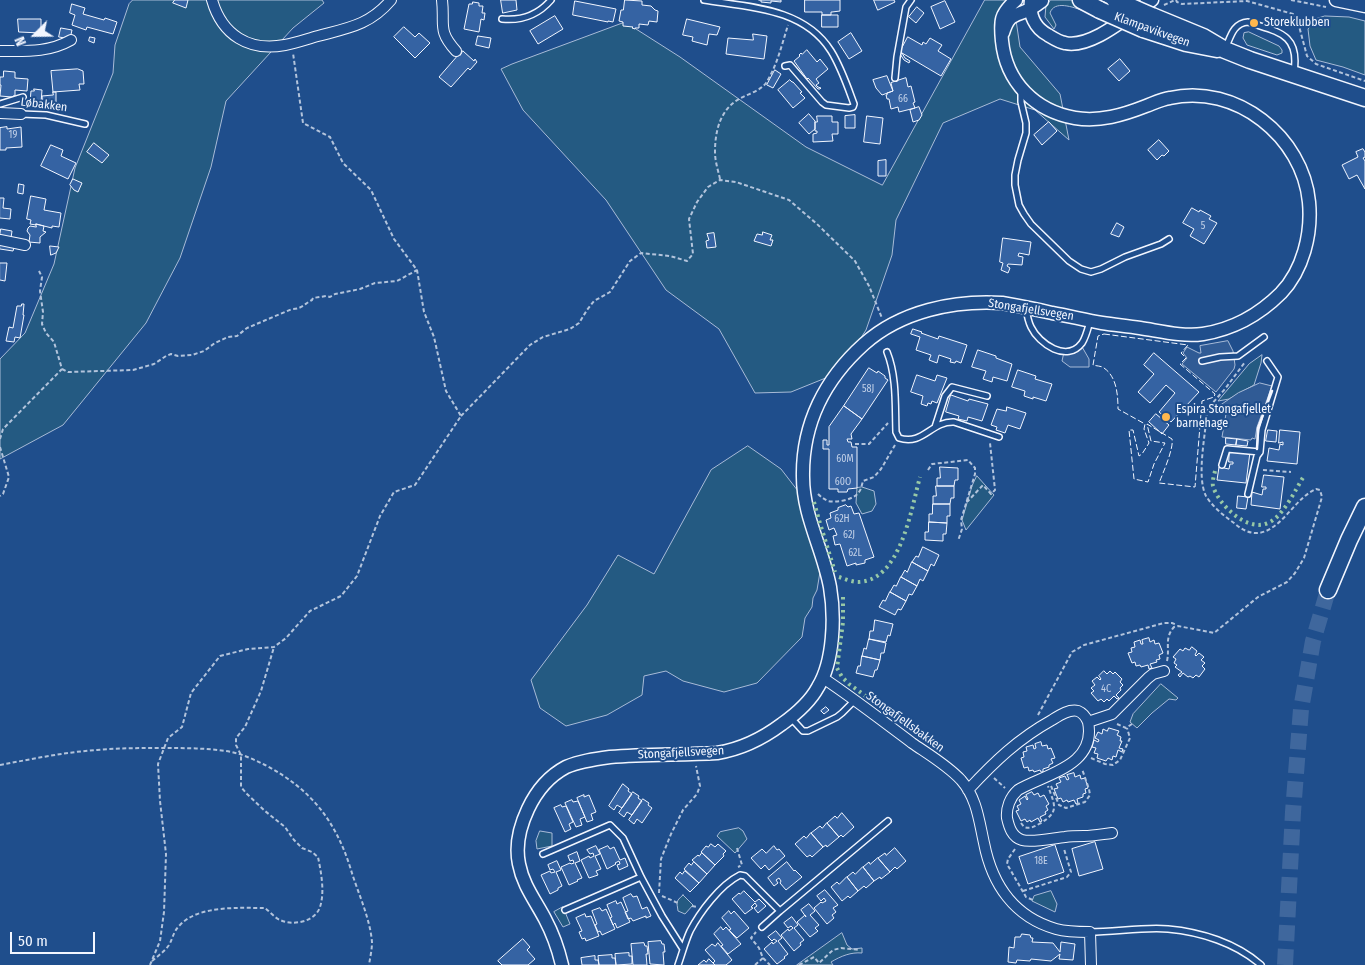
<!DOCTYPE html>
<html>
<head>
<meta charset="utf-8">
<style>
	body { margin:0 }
	#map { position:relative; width:1365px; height:965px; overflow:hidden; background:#1f4e8c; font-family:"Fira Sans Condensed",sans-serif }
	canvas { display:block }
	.north { position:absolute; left:10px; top:10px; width:50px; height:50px; -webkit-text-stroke:4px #1f4e8c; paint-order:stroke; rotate:247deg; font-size:14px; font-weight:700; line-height:20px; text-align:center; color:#f2f6ff }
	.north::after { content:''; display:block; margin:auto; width:18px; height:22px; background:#f2f6ff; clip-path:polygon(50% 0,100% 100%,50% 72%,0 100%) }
	.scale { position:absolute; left:10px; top:932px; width:85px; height:22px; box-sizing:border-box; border:2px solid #f2f6ff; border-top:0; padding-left:6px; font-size:15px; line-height:18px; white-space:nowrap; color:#f2f6ff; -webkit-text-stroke:4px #1f4e8c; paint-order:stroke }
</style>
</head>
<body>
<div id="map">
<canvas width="1365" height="965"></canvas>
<div class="north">N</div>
<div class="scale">50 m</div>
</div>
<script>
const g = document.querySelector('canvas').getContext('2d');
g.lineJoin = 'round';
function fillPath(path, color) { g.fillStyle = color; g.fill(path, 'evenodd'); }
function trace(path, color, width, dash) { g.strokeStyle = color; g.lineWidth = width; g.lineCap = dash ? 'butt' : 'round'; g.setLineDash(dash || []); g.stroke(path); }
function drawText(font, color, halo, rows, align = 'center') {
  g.font = font + ' "Fira Sans Condensed",sans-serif'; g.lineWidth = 4; g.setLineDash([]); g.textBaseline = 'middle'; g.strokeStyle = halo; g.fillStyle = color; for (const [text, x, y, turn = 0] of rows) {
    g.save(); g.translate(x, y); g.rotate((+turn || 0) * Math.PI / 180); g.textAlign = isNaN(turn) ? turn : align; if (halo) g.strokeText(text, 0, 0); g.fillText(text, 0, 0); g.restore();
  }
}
const green = new Path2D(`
	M133,0H322L324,3L293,28L226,101L211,167L180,258L146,323L63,425L0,459V359L25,333L54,264L75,168L113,73L115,45L129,4Z
	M985,0H1013L1020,47L1060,94L1069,140L1035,110L1000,99L943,123L896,220L892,255L866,330L838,373L791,392L755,393L719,329L666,290L606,200L523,110L501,69L512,64L625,22L680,57L806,147L882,185Z
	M1051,0H1072L1096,13C1092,12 1088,12 1084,11C1073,7 1054,0 1050,13L1056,25L1054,29L1045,17L1046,5Z
	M1325,16L1349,17L1365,21V75L1343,67L1316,60L1310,46L1308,29L1316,19Z
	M1249,32L1279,46L1282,50V53L1277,55L1247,45L1243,38L1244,33Z
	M1262,355L1261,363L1254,385L1229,399L1218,401L1249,364Z
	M748,446L781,469L808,504L820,572L817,590L813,598L812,607L805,618L802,637L757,683L724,692L683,681L666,671L644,676L642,695L607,715L566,726L540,708L531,680L587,605L618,555L654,574L711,470Z
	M977,476L994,495L966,530L962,520L972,486Z
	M862,487L874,491L876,504L872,511L862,514L856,503L857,488Z
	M1161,684L1178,698L1176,700L1169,699L1152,713L1137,728L1130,722L1133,714Z
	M739,828L743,831L747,839L735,853L717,836L720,832Z
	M540,831L552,833V846L537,849L536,841Z
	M1051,891L1057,904L1055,912L1032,901L1034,896Z
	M683,895L693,905L685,914L678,911C677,902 675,902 683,895Z
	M563,907L570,924L563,927L554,912Z
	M842,933L847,945L852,949L862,948V953C851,952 841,956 831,962L833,965H797Z`);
fillPath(green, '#245a82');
trace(green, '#a8bbd7', 1);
const parking = new Path2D(`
	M1228,341L1233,351L1235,365L1234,369L1216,392L1182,364L1187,358L1183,353L1187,347L1199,353H1201L1200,346Z
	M1081,345L1089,359V367H1070L1062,361L1064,352Z
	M1260,383L1272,386L1257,427L1255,439L1252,438L1251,440L1222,437L1227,408L1219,406L1238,393Z`);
fillPath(parking, '#305b95');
trace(parking, '#a8bbd7', 1);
const building = new Path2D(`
	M175,0H188L186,8L173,3Z
	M501,0H516L517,10L503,13Z
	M625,0L642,1V5L651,6L655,10L658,11L657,22L649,21L648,25L639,24V28H635V29L632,28L633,27L623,26V22L619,21L621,10H623Z
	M759,0H781V2L771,1V3L761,2V0Z
	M805,0H840V11L832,12H831V15H822V12H805Z
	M874,0H894L895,2L878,10Z
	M575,1L616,9L613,22L608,21V22L573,15Z
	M945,1L955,22L940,29L931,7Z
	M473,2L479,3V6H483L482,13H485L484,20L481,19L479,32L464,29L469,4H472Z
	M72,4L85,8L83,14L104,20L105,18L117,22L113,34L87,27L86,30L72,25L75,15L70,13Z
	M917,7L924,13L916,23L909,17Z
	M822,15H838V27H822Z
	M555,16L563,29L538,44L530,31Z
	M18,19H41V33L19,32Z
	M687,19L720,27L717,35L709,34L707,45L692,41L693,37L683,35Z
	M404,27L415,37L419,33L430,43L415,58L394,37Z
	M61,28L72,30L70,39L59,37Z
	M851,33L862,51L849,59L838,42Z
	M753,34L767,36L764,59L726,54L728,38L753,40Z
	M478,36L491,38L489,48L476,45Z
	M90,37L95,38L94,43L89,41Z
	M908,37L922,45L923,42L926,44L930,38L942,45L938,51L951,59L941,76L902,53L905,58L910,61L909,63L904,60L900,54L902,53L900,52Z
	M807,50L817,62L820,59L828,69L816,79L819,83L816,85L818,87L821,88L820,89H818L808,78L807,79L794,61L800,56L799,55L801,53L802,54Z
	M463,51L474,61L475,59L477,62L470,70L468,68L451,87L439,77L459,54L460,55Z
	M1120,59L1130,71L1119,81L1108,69Z
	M78,69L83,71L84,84H79L80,90L53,92L51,71Z
	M775,70L781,74L773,88L767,85Z
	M4,71L15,72V78L28,79L27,91L15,90V96H13L12,97L0,96L1,85H0V77H3Z
	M887,76L893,91L882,95L876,88L873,80Z
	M906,78L908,87L911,86L915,102L913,103L915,108L899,112L898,107L891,109L889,99H887L886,95H887V93L893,91L891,83Z
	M790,80L792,82H793L802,92L800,93L805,98L793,108L778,90Z
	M34,89L42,90L41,103L30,102L31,91H34Z
	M53,92H56V108L43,109L42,96L53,95Z
	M919,107L922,115L919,120L913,122L910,110Z
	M809,114L815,121V129L809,134L799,123Z
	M855,115V128H845V116Z
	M817,116H832V122H838V134H832L833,141L813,142V134L817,133V131H815V122H817Z
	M867,116L883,118L880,144L864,142Z
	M1049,122L1057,131L1042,145L1034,135Z
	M7,127V129L21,127L22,147L6,148V150H0V128Z
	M1159,140L1169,151L1164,156L1162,155L1157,160L1148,150Z
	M94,143L109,155L102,163L87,152Z
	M51,145L63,150L61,156L76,163L68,179L41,166Z
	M1363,149L1365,152V157L1363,158L1365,161V189L1357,175L1349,179L1342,165L1358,157L1356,152Z
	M886,160V176H878V161Z
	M73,179L82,183L78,192L74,190L70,185Z
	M19,184L24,185L23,194L18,193Z
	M31,196L46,199L44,210L61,213L59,227L52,226V228L36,224V225L30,224L31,220L27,219Z
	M0,198H4L3,208L11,209L10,219L0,218Z
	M1192,208L1199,212L1200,210L1211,216L1209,219L1217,223L1204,244L1190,236L1194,229L1183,223Z
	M1117,223L1124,227L1119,237L1111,234Z
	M36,224L44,226L43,231L46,232L40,237V243L29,242L30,235L27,231L28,228L30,226L36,227Z
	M1,229L12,231L11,238L0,236Z
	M763,232L772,235L770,240H773L771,246L754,241L757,234L762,235Z
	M714,233L716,247L707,248L706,241L709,240L707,234Z
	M1003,238L1031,242L1029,255L1019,253L1018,256L1023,257L1022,265L1008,264L1007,266L1010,268L1008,273L1001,270L1003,263L1000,262Z
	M0,242L15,244L13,251L0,249Z
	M50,246L59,247L56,253L51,255Z
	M0,263H7L5,281L0,280Z
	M22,304H24L23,315H24L20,338L15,337L14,342L6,341L9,327L13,328L17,306H21Z
	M913,329L922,332L921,333L938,339L939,336L967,345L961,363L956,361L955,363L950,362L951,359L939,355L937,363L929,360L931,355L916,350L920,337L911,334Z
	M978,350L996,356V358L1012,364L1007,381L993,377L992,382L983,379L986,371L972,367Z
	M1154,353L1199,392L1171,422L1159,412L1175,393L1166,385L1150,403L1138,392L1154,374L1144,365Z
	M869,368L877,373L878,371L885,376V378L888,380L862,419L844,406Z
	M1018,370L1036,376L1035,379L1052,384L1046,401L1033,397V399L1024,396L1025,391L1012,387Z
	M917,375L935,381L937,375L947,378L937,403L932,401L931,404L928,403L927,406L921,404L923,396L911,392Z
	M951,395L968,401L969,399L988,404L982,421L968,417L967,421L958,419L959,416L946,412Z
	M844,406L862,419L851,434L852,439H847L848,442H851L852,447H857V488L848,489L847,492H838V489H829V449H823V440H827V445H829V427Z
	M1007,407L1026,413L1020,429L1008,425L1005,433L996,430L997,427L991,425L997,409L1006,411Z
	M1156,414L1169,425L1162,434L1149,422Z
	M1268,430L1277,431L1276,442L1266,441Z
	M1280,430L1300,432L1297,464L1267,461L1269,448L1279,450L1280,444L1283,445V442L1279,443Z
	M1226,438L1237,439L1236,445L1226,444Z
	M1237,439L1248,441L1247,446L1236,445Z
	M1230,449L1250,452L1246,483L1217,480L1219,467L1229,469L1230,464H1233V462H1229Z
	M940,467L958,468V480H955L954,486H937V478H940Z
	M1264,475L1284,477L1280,509L1251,505L1252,492L1262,495L1263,489H1266V487H1262Z
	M936,486H954V498H951L950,504H933V496H936Z
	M1238,496L1248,497L1246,509L1237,508Z
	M933,504H950V516H947V523L929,522V514H932Z
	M846,505L848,507L851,506L854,514L859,513L874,557L865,560V563L856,565V563L847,566L840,544L835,545L833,536L837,535L834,528L829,530L826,520L831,518L830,513L838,510V508Z
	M929,522L947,523L946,534H943V541L925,540V532H928Z
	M923,547L939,555L934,566L931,564L928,571L912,562L916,556L918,557Z
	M912,562L928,571L923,581L920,579L917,586L901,577L905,570L907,572Z
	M901,577L917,586L912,595L909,594L906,601L890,592L894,585L896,586Z
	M890,592L906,601L901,610L898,609L895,615L879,607L883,600L885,601Z
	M875,620L893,624L890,636L888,635L886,642L869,639L870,631H873Z
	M1149,638L1150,642L1154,640L1155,644L1159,643L1163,653L1159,655L1160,659L1156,660L1157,662L1150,664L1152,668L1149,669L1148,665L1141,667L1140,665L1136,666L1135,662L1132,663L1128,653L1132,652L1131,648L1135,647L1134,642L1140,640L1141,644H1143L1142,640Z
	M869,639L886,643L884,653H881L880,660L862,656L864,648L866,649Z
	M1192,647L1197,651L1195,655L1196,656L1199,653L1204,657L1201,660L1205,663L1202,666L1205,669L1199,677L1196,675L1193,678L1190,676L1188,677L1183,673L1180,677L1178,675L1182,672L1175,667L1177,665L1174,663L1176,659L1173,657L1180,649L1183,651L1185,648L1189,650Z
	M862,656L880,660L877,670H875L873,677L856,673L858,666H860Z
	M1104,671L1107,674L1110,671L1113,674L1115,672L1122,679L1120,682L1123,685L1120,688L1121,690L1116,695L1119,698L1117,699L1114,696L1109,701L1107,699L1104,702L1101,699L1098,701L1091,693L1094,691L1091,688L1095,685L1092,681L1097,677L1100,680L1101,679L1099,676Z
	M826,707L829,710L824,714L821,711Z
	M1109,728L1119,731L1117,735L1121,737L1120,741H1122L1119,748L1123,749L1122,752L1118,750L1116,757L1113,756L1112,760L1108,758L1106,761L1097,758L1098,754L1094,753L1096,748L1092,747L1094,740L1098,742L1099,740L1095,738L1098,732L1102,734L1103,729L1107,731Z
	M1041,742L1042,746L1047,745L1048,749L1051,748L1055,758L1051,759L1053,763L1049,765V767L1043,769V772H1041L1040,770L1034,772L1033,770L1029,771L1028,767L1024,768L1021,758L1024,757L1023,752L1027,751L1026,747L1033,745L1034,749L1036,748L1035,744Z
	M1074,773L1075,777L1080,775L1081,779L1085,778L1088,788L1085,789L1086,793L1083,794V797L1077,799L1078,803L1076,804L1074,800L1068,802L1067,800L1063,802L1061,798L1058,799L1054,789L1058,788L1056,784L1061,782L1059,778L1065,776L1067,780L1069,779L1067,775Z
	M623,784L629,789L628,791L632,794L622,808L617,805L614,810L609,806Z
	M633,792L639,796L638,798L642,801L632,815L627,812L624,817L619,813Z
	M1032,792L1034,795L1038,793L1040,797L1044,795L1049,804L1046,806L1048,810L1045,812L1046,814L1040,817L1042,821L1040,822L1038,818L1031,822L1030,820L1027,822L1025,819L1021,821L1016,811L1019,810L1017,806L1021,804L1019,800L1025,796L1027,800L1028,799L1026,795Z
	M584,795V797L589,795L596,812L591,814L593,820L587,822L577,798Z
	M643,799L649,803L648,805L652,808L642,823L637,819L634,824L629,820Z
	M572,800L573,802L578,801L585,817L580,819L582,825L576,827L565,803Z
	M561,805L562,807L566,806L573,822L569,824L571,829L565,832L554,808Z
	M842,813L854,827L843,837L841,835L839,837L827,823L835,816L837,818Z
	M827,823L839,837L827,847L826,845L823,847L811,833L820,826L822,828Z
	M811,833L823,847L812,857L810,855L807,857L795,844L804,836L806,838Z
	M1095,842L1103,869L1079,876L1072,849Z
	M711,844L715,847L718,844L726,851L723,854L724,856L715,865L701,852L706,846L708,847Z
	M1055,845L1064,872L1028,884L1019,857Z
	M596,846L600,854L595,856L601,869L596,871L598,875L589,878L581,860L589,856L590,858L594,856L593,853L590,854L587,850Z
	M608,846L610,849L614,847L620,860L625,858L628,866L619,870L617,865L620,864L619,861L615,863L616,864L607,869L599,850Z
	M774,846L777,850L779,849L785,856L769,870L765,865L761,869L751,858L762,849L766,853Z
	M895,848L906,861L897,869L895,867L890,872L878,858L885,853L886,855Z
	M577,852L580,861L575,863L582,878L577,880L578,881L569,885L561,867L570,863L571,864L574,863L573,860L570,861L568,856Z
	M702,853L715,865L707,874L692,860L698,855L699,856Z
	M878,858L890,872L881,879L880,877L874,881L863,867L869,862L870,864Z
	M557,861L561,870L556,872L562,886L558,888V890L550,894L541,875L550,871L551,873L555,872L553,869L550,870L548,865Z
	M694,862L707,874L699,883L684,869L689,863L691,865Z
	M787,862L794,871L795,870L802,877L786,890L780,883L781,881L779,878L776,880L778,883L774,886L768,878Z
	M863,867L874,881L866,888L864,886L858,891L847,877L853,872L855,874Z
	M685,871L699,883L690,892L675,878L680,872L682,874Z
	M847,877L858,891L850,898L848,896L842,901L831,887L837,882L839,884Z
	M825,890L838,905L833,908L836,912L832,915L834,918L827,924L814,908L821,902L822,903L826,901L824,898L821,901L817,896Z
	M744,891L755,902L759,899L766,906L758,913L754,908L757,906L755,903L751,907L753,908L745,914L732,899L739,893L740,894Z
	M631,894L633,897L637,896L642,909L647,907L651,916L646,918V916L633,921L631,918L628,919L625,912L628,911L623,898Z
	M616,901L617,904L621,902L630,922L617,928L615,923L613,925L610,918L612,917L607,905Z
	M809,904L815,911L810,915L819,925L815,928L818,931L810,937L797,922L805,915L806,917L801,910Z
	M600,908L602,911L606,909L615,929L602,935L600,931L598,932L595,925L597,924L592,911Z
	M729,911L731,914L734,911L749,928L737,938L729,930L731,929L722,918Z
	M585,914L586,917L591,916L599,936L586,941L585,938L582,939L579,932L582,931L576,918Z
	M792,917L798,925L794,928L804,940L800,943L801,945L794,951L781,935L788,929L789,931L793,928L791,926L788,928L784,923Z
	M721,927L723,930L726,927L741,944L728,954L721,946L723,945L714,934Z
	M776,931L782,938L778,941L788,954L784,957L785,958L777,964L764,949L772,942L773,944L777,941L774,939L772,941L768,937Z
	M1022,934L1030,935L1031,938H1033L1032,942L1053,943L1060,952L1061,942L1075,944L1073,960L1059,959L1060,954L1051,961L1031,959L1030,961L1017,960L1016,963L1008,962L1009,947L1014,948L1015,937H1020Z
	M523,939L530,947L527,950L535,959L528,965H502L498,961Z
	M661,941L662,944H664L665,952H663L664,965L650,964L648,942Z
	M644,943L645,946H647L648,954H646L647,965H633L631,944Z
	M718,943L732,960L726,965H715L713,963L715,961L705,950L712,944L715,946Z
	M629,953V956H632V964L616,965L615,954Z
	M612,955V958H615L616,965H599L598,956Z
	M595,956V960H598L599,965H582L581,958Z
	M709,959L715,965H698L704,960L706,962Z`);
fillPath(building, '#3563a3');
trace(building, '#f2f6ff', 1);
trace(new Path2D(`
	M1285,965L1293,812L1301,709L1313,641L1328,590`), '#3f679d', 16, [16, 8]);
const service = new Path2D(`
	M704,0C749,7 804,8 831,51C841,67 847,85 854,104L853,107L849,108L826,105L822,102L790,65L785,66
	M502,19C522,21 538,15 551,0
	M1226,47C1231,35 1234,23 1248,22C1277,32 1300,33 1294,72
	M895,78L897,57L906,7L911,0
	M1021,90V102L1026,123V133L1018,160L1015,175V185L1019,205L1024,214L1031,224L1069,261L1081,269L1091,272L1101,269L1125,257L1161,244L1169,239
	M0,104L23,97
	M21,114L46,115L85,124
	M1026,308C1027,315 1028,321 1031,327C1039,344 1067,363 1082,343C1086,337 1088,328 1090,321
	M887,352C897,377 895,406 896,432L899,438C923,446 931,421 954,422L999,437
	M1202,361L1220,357L1238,356L1264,337
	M935,427L945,396L952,387L987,396
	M1222,465L1227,449L1260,452
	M1248,494L1257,456L1260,452L1262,430L1278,377L1267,361
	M791,718L803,731H808L837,717L842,713L854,701
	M543,854L610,825L623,838L641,877L662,916L683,949
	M565,910L641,877
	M762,927L780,911
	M1090,932C1116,932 1142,927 1168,929C1201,932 1236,943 1261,965
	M678,965C682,954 685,942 690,931C700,912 720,885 740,875L745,876L780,911L888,821`);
const minor = new Path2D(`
	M212,0C222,35 249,52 285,45C296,43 307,39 318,36C348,28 370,25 391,0
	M442,0C445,25 437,30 456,51
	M0,51C25,51 48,53 71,40
	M0,113L21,114
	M0,240L25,245
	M823,678C853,698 883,721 912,743C928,754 947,765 961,780C977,798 979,821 984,843C992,884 1014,917 1056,929C1067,932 1079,932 1090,932L1091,965
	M1088,722C1097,766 1045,774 1018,790C1010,797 1006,808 1007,818C1009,827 1012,837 1022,840C1032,843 1054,838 1065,837C1071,836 1078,836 1084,836C1094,836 1103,834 1112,833
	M968,790C995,761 1018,739 1052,720C1060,715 1069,709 1078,711C1083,713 1086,717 1088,722L1112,714L1148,678L1153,674L1164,671`);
const tertiary = new Path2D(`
	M1031,0C1029,15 1035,28 1048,35C1053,38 1059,42 1065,43C1092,49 1130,14 1152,0
	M1336,0L1365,6
	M1003,33C1009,14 1013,17 1028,10C1033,8 1038,4 1042,1
	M562,965C558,948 553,934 545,919C535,900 523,885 519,864C515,845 520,826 528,809C536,792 549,776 566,767C580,761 595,759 610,757C646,754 681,755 717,753C742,749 762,739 782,724C796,714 810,702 818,687C834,661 835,616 830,587C823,549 803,516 803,477C802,424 825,379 864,344C901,311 954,300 1002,303C1019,306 1035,309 1052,313C1069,316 1085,320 1102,323C1115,325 1127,326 1140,328C1160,331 1183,337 1203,334C1234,329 1259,315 1281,293C1303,270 1312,234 1309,202C1303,137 1236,83 1170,98C1162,99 1154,103 1146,106C1123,115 1100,122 1075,118C1035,111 1006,82 1002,41C1000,21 1000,14 1016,0`);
const primary = new Path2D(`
	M1081,0L1100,10
	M1152,16L1203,37L1225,50L1250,60L1365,98
	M1143,29L1186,43L1217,49
	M1328,590L1349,540L1365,507`);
trace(service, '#f2f6ff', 8);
trace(minor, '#f2f6ff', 12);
trace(tertiary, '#f2f6ff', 15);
trace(primary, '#f2f6ff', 19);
trace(new Path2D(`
	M1176,0L1177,2L1182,4L1247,1L1293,14L1299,26L1307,56L1316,64L1365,81
	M1291,0L1326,7
	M1164,5L1175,0
	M1291,23L1299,26
	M720,179C718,170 715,161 715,152C715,131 720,110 739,99C748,94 760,91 766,83C777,66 782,44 788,25
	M62,369L68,372L133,370L154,364L166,356L171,354L178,356L192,355L204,351L215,343L228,337L237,336L247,328L292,309C302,309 304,304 312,300L313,298L326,296L330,297L335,294L360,289L375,283L397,281L417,270
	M461,416L530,345L543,337L570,329L579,323L587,310L594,301L610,292L630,261L641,253L670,256L687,261L693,254L689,219L697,202L708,187L720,180L736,182L789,200L817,224L855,261L869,286L882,318
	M0,439L3,429L62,369L54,342L46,333L42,324L43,312L40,291L42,277L39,271
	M855,444H869L888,423
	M0,447L9,477L3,494L0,496
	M928,470L932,464L968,460L975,468V474L961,520L962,529L958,541
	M1263,470L1291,472
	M818,494C821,497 824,499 828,501C836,503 854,500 859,492C861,490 862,484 863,481L874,477L881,469L895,445
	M966,501H968L983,485L991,494L995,490L990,443
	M1167,661C1170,648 1164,638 1174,627L1178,626L1214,633L1258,597L1287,582L1295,573L1304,558L1322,497L1320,490L1316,489C1296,498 1286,522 1266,531C1254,536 1243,531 1234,523C1224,516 1212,506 1206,496C1196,476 1206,433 1207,411L1209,407L1225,389L1245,362
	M1038,715L1072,652L1084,645L1164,623H1172L1177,625
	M1117,724L1126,728L1132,724
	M1091,758L1105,764L1113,765L1120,760L1130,738L1127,728
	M0,765C32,759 65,752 97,750C119,748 140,748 162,748C183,748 205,748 226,751C240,753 253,759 265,765C311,789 336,821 351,870C358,893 370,918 372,942C372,950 370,958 369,965
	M994,778L1005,788
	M1051,786L1059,805L1066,808L1085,802L1090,795L1089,789L1082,769
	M1021,823L1024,827C1030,829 1034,827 1039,824C1060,812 1055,806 1048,786
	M737,848L742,865L738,867
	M1015,849L1008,859L1007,864L1026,897L1033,900
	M1023,891L1067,877L1071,872L1064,849
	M659,893L661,859L671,834L683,810L697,794L700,786L696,766
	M662,896L678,903
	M692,906L697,907
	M763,958L770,965
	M152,961C158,956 165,951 169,945C173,938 173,932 180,925C199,905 239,908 265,908C270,912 275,918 280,920C293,926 315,922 320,907C325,892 321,872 318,857L312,852L302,848L294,840L285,827L265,811L247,794L241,787V755L236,745V738L245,727L261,691L274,647
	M150,965L160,941L164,912L166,854L160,801L158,764L168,738L182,727L191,693L220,656L248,649L274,647L286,638L310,611L341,596L357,576L380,516L394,492L415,485L461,416L446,391L434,337L424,312L417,270L394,239L371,190L343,163L330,137L303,123L293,53
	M755,965L763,958L759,948L751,938L756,932
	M799,965L814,957L819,963L833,950L841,948L860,950`), '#b3c4dc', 2, [4, 2.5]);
trace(service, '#1f4e8c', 5);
trace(minor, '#1f4e8c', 10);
trace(tertiary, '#1f4e8c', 12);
trace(primary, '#1f4e8c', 16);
const primaryBridge = new Path2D(`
	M1115,0L1152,16
	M1100,10L1143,29`);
trace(primaryBridge, '#f2f6ff', 19, []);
trace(primaryBridge, '#1f4e8c', 16);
trace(new Path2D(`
	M1215,471C1214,476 1212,481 1213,486C1218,504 1245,530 1265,524C1282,520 1295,490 1304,476
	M814,502L819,520L835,572
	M839,577C845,579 852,582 858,582C901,581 911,509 920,477
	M843,597V622L837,668L842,677L849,684L874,702`), '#97c8a6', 4, [2.5, 4]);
trace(new Path2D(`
	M1104,334L1188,345L1181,353L1186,358L1180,364L1215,394L1214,397L1202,401L1195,487L1159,483C1163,473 1174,448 1172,439L1147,424L1151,441L1165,443L1154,464L1148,482L1134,479L1129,430H1133L1139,456L1142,454L1149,443L1144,429L1145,424L1118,409C1118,396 1117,377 1104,368C1102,366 1096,366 1093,365L1098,336Z`), '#f2f6ff', 1, [6, 2.5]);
trace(new Path2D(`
	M1257,449L1258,428L1272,391`), '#f2f6ff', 2.5);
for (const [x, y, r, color] of [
	[1254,23,5,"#ffb74d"],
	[1166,417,5,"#ffb74d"]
]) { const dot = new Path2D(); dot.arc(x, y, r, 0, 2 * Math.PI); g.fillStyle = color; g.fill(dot); trace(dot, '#1f4e8c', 2); }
drawText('10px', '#c3d1e8', null, [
	["66",903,99],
	["19",13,135],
	["5",1203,226],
	["58J",868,389],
	["60M",845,459],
	["60O",843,482],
	["62H",842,519],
	["62J",849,535],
	["62L",855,553],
	["4C",1106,689],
	["18E",1041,861]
]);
drawText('12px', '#f2f6ff', '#1f4e8c', [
	["Storeklubben",1264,23],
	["Espira Stongafjellet",1176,410],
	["barnehage",1176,424]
], 'left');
drawText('12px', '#f2f6ff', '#1f4e8c', [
	["Klampavikvegen",1152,30,20],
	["Løbakken",44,105,7],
	["Stongafjellsvegen",1031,310,9],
	["Stongafjellsbakken",905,722,36],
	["Stongafjellsvegen",681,753,-3]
]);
</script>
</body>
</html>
